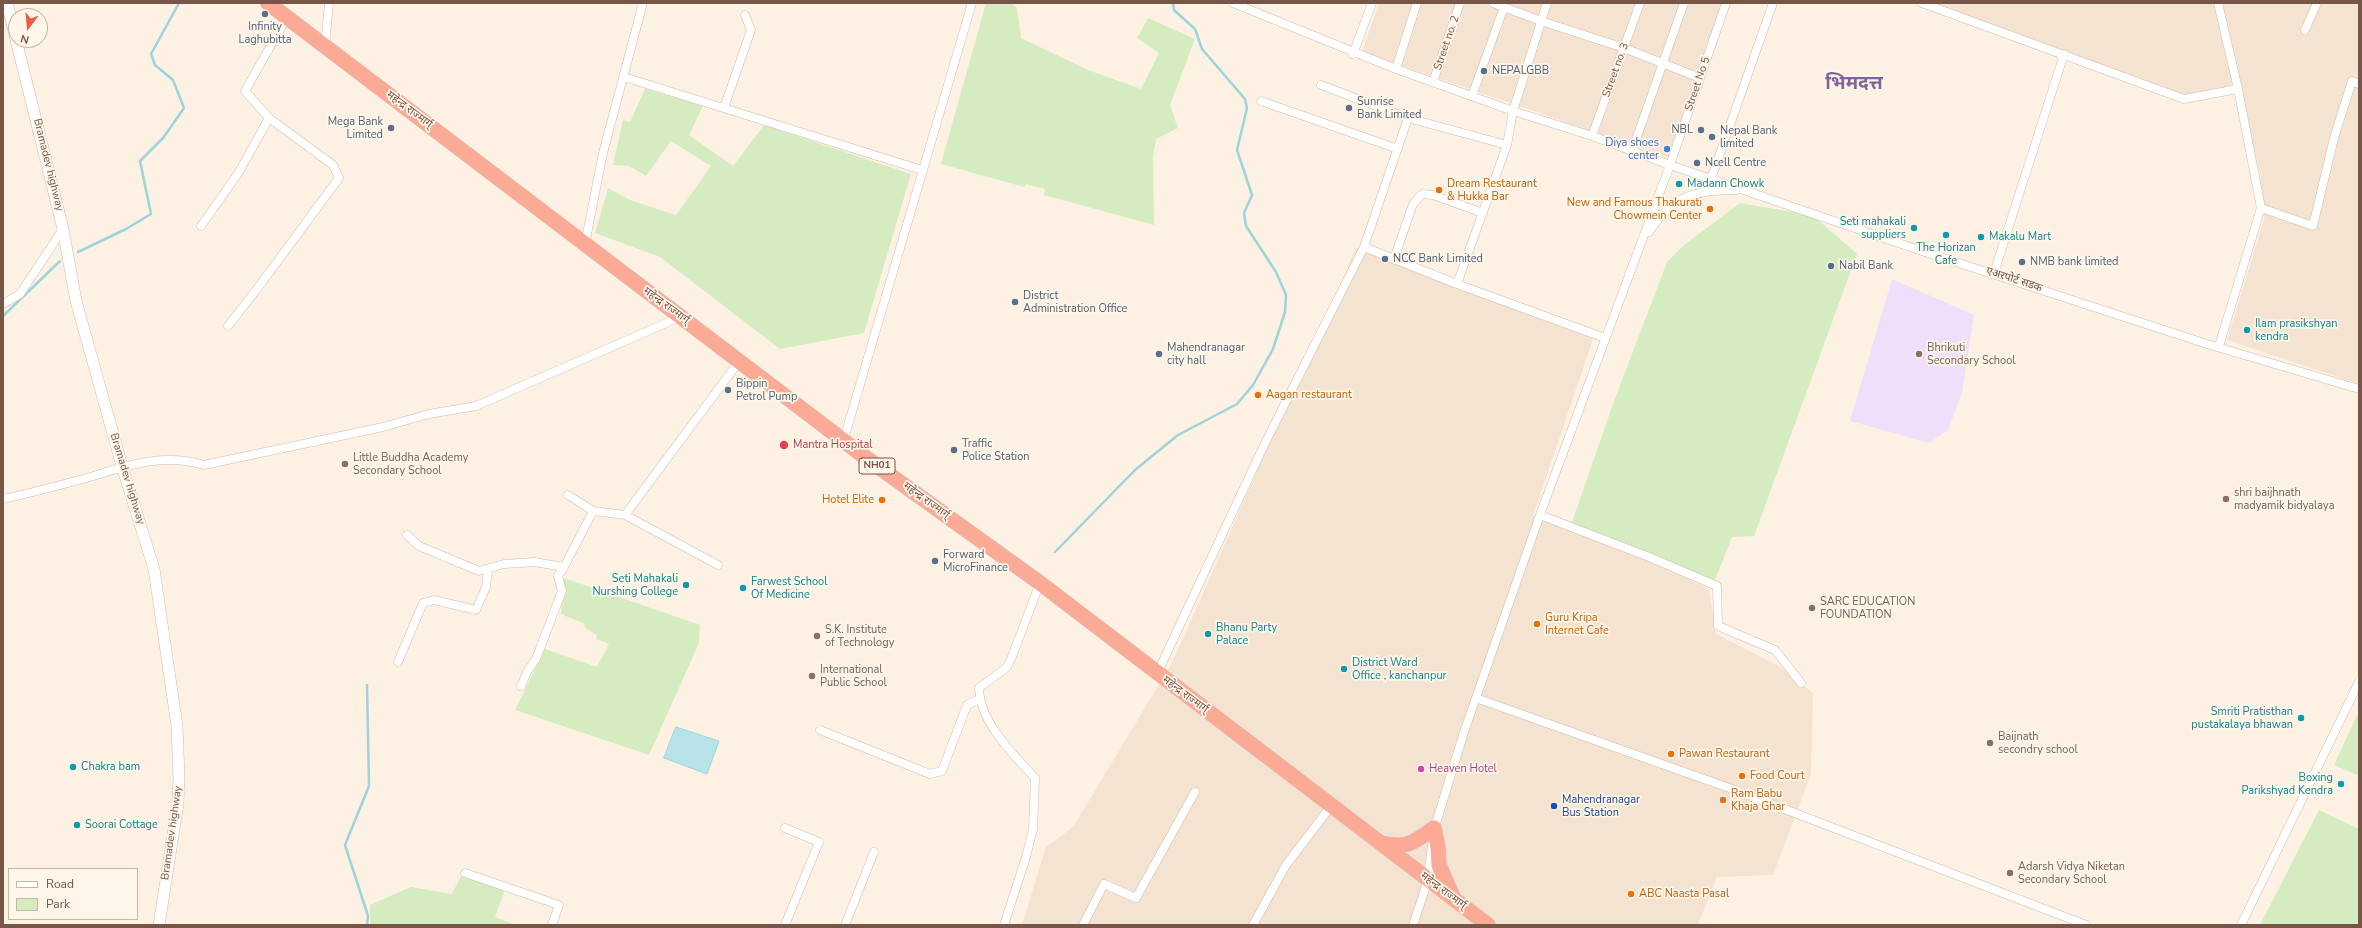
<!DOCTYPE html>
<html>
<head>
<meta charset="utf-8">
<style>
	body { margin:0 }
	#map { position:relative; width:2362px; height:928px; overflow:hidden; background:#fdf1e3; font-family:"Nunito Sans",sans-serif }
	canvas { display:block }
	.frame { position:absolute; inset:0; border:4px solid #775547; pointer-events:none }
	.legend { position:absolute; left:8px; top:868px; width:130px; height:52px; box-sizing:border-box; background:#fff6ea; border:1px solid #c9b6a9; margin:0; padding:5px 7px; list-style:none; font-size:12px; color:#775547 }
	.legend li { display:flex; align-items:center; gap:8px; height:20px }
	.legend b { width:20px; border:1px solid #c9b6a9 }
	.north { position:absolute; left:8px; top:8px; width:40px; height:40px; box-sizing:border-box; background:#fff6ea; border:1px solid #c9b6a9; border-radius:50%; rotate:196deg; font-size:11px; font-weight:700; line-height:16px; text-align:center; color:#775547 }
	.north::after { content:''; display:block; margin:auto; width:14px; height:18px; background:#ee5d41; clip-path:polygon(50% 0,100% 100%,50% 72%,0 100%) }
</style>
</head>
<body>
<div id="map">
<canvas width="2362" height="928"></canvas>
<div class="frame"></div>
<ul class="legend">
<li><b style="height:5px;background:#fff"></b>Road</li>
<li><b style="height:11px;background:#d5ecc0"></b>Park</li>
</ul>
<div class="north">N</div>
</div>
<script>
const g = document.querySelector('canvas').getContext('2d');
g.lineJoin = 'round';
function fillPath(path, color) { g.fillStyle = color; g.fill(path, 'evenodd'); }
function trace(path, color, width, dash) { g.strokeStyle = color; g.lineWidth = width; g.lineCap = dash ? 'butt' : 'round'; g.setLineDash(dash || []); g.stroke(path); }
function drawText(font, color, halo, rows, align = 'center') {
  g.font = font + ' "Nunito Sans","Noto Sans Devanagari",sans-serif'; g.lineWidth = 3.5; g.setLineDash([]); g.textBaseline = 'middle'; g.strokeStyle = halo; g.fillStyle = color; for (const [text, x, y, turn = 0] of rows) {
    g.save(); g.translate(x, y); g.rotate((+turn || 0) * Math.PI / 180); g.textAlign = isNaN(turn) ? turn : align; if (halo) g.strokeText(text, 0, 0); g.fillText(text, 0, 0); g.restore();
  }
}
fillPath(new Path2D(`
	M1379,3H1724L1670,158L1362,52Z
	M1931,3H2216L2234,85L2187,96Z
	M2220,3H2359V384L2227,340L2264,220L2260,175Z
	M1356,248L1593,339L1533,516L1640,556L1709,589L1716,634L1779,666L1813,693L1811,774L1773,875L1717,877L1698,925H1022L1046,847L1073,827L1173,661Z`), '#f5e3d1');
fillPath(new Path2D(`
	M1892,279L1974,315L1962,393L1948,430L1929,443L1850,421Z`), '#efdffa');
fillPath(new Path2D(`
	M986,3H1011L1017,8L1021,38L1088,70L1141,89L1159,53L1137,38L1148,18L1195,39L1170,105L1178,128L1156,139L1153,156L1154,225L1044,195L1045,189L1026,184L1024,187L941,164Z
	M645,89L703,106L689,135L733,166L764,125L911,174L864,333L780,349L660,257L595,233L608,188L630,200L676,215L711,166L671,141L646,176L629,166L613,165L623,120L630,122Z
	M1740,203L1805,214L1818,220L1857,254L1754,536L1732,537L1715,580L1571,525L1613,404L1667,262L1684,245Z
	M564,578L700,625L699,643L649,755L515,710L545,649L597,667L609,644L596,639L597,635L584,627L585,624L561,614Z
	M2357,715L2359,716V776L2334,765Z
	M2319,810L2359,829V925H2260Z
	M462,874L505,890L495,917L516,925H370V905L411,887L452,894Z`), '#d5ecc0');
const water = new Path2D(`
	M676,727L719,741L707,774L664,758Z`);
fillPath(water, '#b6e4e8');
trace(water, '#9cd4da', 1);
trace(new Path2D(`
	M78,252L126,229L151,214L140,161L163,138L184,108L173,80L155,65L151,54L179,3
	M3,316L60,261
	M1055,552L1135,470L1178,435L1237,404L1253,385L1273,349L1285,312L1286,295L1276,272L1246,226L1244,213L1252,195L1237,150L1247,108L1245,99L1202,49L1195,29L1174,10L1173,3
	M367,925L368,916L345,845L369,786L367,685`), '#9cd4da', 2.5);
const street = new Path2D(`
	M1233,3L1396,69L1513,111L1592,136L1670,165L1922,251L2207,344L2359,389
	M1493,3L1541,21L1624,48L1700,78
	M1922,3L2184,99L2238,89
	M2218,3L2238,89L2261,208L2219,346
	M2305,30L2317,3
	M325,46L329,3
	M1353,54L1372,3
	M1396,69L1417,3
	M624,77L922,170
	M1433,82L1460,3
	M1321,85L1408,118
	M1472,96L1504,7
	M1261,101L1398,149
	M724,108L751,30L745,15
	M1592,136L1640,3
	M1632,151L1684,3
	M1711,179L1773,3
	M2261,208L2313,226L2334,138L2352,81L2359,84
	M201,226L239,172L269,118
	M1649,232C1674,194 1693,191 1737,190
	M585,244L603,153L643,3
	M1364,247L1408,118L1507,145
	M1394,259L1413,204L1422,194L1433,195L1483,213
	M1994,273L2064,54
	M1457,284L1507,145L1513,111L1547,3
	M3,304L20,294L63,229
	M228,326L260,285L339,178L333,165L269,118L245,91L287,17
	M844,439L972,3
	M568,495L593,511L625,515L718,565
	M3,499C32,493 61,485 90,477C129,465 163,453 204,465L383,427L429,414L476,406L680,317
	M625,515L740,360
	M1540,515L1649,557L1717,586L1718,626L1775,650L1801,683
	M407,535L419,546L479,571L504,564L520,563L534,562L564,567L593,511
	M398,662L423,603L434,600L476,610L486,587L488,570
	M1157,674L1265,443L1364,247L1457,284L1605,338
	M521,686L527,672L536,659L562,591L558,576L564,567
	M1476,698L1735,790L2086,925
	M820,730L930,774L942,771L967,705L980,699
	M785,828L819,842L785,925
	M1434,830L1464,732L1540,515L1670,165L1726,3
	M465,873L559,905L552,925
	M845,925L874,852
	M1004,925L1026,857L1033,829L1035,778C1013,754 980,723 979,688L1007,667L1011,659L1040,583
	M1083,925L1104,884L1136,898L1195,792
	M1253,925L1286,865L1331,806
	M1413,925L1428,880L1432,845
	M2241,925L2359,682`);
const secondary = new Path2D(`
	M7,3L16,39
	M16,40L63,229L76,301L122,466L154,569L177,726L179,778L178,803L159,925`);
const highway = new Path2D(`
	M268,3L869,460L1040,583L1488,925
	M1381,843C1407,849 1413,843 1434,828L1438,847L1439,865L1453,897`);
trace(street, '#d1baab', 9);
trace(secondary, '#d5b9a8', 12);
trace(highway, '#d9cfcb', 16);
trace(street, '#fff', 8);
trace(secondary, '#fff', 11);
trace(highway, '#fbaa96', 15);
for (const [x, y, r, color] of [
	[265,14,4,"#5c6f8a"],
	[1484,71,4,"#5c6f8a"],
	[1349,108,4,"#5c6f8a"],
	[391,128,4,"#5c6f8a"],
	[1701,130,4,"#5c6f8a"],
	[1712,137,4,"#5c6f8a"],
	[1667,149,4,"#3f7fe0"],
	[1697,163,4,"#5c6f8a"],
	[1679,184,4,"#0f9aa8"],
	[1439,190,4,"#e8710a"],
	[1710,209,4,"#e8710a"],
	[1914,228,4,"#0f9aa8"],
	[1946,235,4,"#0f9aa8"],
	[1981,237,4,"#0f9aa8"],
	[1385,259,4,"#5c6f8a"],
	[2022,262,4,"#5c6f8a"],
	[1831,266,4,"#5c6f8a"],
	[1015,302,4,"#5c6f8a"],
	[2247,330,4,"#0f9aa8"],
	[1159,354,4,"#5c6f8a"],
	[1919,354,4,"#8d6e63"],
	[728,390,4,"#5c6f8a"],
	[1258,395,4,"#e8710a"],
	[784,445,5,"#e0444e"],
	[954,450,4,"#5c6f8a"],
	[345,464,4,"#8d6e63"],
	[2226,499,4,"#8d6e63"],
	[882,500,4,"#e8710a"],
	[935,561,4,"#5c6f8a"],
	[686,585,4,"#0f9aa8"],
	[743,588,4,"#0f9aa8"],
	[1812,608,4,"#8d6e63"],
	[1537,624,4,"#e8710a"],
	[1208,634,4,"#0f9aa8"],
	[817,636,4,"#8d6e63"],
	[1344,669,4,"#0f9aa8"],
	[812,676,4,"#8d6e63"],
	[2301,718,4,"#0f9aa8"],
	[1990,743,4,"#8d6e63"],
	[1671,754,4,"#e8710a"],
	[73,767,4,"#0f9aa8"],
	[1421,769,4,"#d1479c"],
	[1742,776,4,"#e8710a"],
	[2341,784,4,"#0f9aa8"],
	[1723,800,4,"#e8710a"],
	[1554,806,4,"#1a4fb4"],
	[77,825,4,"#0f9aa8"],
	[2010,873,4,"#8d6e63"],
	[1631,894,4,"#e8710a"]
]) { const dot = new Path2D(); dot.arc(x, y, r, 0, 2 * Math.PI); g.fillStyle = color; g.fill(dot); trace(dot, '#fff6ea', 1.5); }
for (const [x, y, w] of [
	[877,466,36]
]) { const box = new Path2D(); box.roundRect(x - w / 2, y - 8, w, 16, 3); g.fillStyle = '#fff6ea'; g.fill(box); trace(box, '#775547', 1); }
drawText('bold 10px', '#775547', null, [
	["NH01",877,466]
]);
drawText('11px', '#4e5e75', '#fff6ea', [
	["Infinity",265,27,"center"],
	["Laghubitta",265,40,"center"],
	["NEPALGBB",1492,71],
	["Sunrise",1357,102],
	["Bank Limited",1357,115],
	["Mega Bank",383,122,"right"],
	["Limited",383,135,"right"],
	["NBL",1693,130,"right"],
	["Nepal Bank",1720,131],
	["limited",1720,144],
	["Ncell Centre",1705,163],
	["NCC Bank Limited",1393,259],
	["NMB bank limited",2030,262],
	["Nabil Bank",1839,266],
	["District",1023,296],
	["Administration Office",1023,309],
	["Mahendranagar",1167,348],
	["city hall",1167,361],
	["Bippin",736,384],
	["Petrol Pump",736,397],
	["Traffic",962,444],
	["Police Station",962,457],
	["Forward",943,555],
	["MicroFinance",943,568]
], 'left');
drawText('11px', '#775547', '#fff6ea', [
	["Street no. 2",1447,43,-71],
	["Street no. 3",1616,70,-70],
	["Street No 5",1698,84,-71],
	["महेन्द्र राज्मार्ग्",409,110,37],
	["Bramadev highway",48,165,76],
	["एअरपोर्ट सडक",2014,280,18],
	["महेन्द्र राज्मार्ग्",666,306,36],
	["Bramadev highway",127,479,73],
	["महेन्द्र राज्मार्ग्",926,501,36],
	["महेन्द्र राज्मार्ग्",1185,695,37],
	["Bramadev highway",172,833,-82],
	["महेन्द्र राज्मार्ग्",1443,891,37]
]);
drawText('11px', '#366cbe', '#fff6ea', [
	["Diya shoes",1659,143],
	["center",1659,156]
], 'right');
drawText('11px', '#c56008', '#fff6ea', [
	["Dream Restaurant",1447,184],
	["& Hukka Bar",1447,197],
	["New and Famous Thakurati",1702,203,"right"],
	["Chowmein Center",1702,216,"right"],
	["Aagan restaurant",1266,395],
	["Hotel Elite",874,500,"right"],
	["Guru Kripa",1545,618],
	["Internet Cafe",1545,631],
	["Pawan Restaurant",1679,754],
	["Food Court",1750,776],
	["Ram Babu",1731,794],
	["Khaja Ghar",1731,807],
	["ABC Naasta Pasal",1639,894]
], 'left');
drawText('11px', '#0d838f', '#fff6ea', [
	["Madann Chowk",1687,184],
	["Seti mahakali",1906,222,"right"],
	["suppliers",1906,235,"right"],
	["Makalu Mart",1989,237],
	["The Horizan",1946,248,"center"],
	["Cafe",1946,261,"center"],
	["Ilam prasikshyan",2255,324],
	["kendra",2255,337],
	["Seti Mahakali",678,579,"right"],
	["Nurshing College",678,592,"right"],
	["Farwest School",751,582],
	["Of Medicine",751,595],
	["Bhanu Party",1216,628],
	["Palace",1216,641],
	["District Ward",1352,663],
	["Office , kanchanpur",1352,676],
	["Smriti Pratisthan",2293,712,"right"],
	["pustakalaya bhawan",2293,725,"right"],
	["Chakra bam",81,767],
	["Boxing",2333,778,"right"],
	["Parikshyad Kendra",2333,791,"right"],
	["Soorai Cottage",85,825]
], 'left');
drawText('11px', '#785e54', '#fff6ea', [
	["Bhrikuti",1927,348],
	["Secondary School",1927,361],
	["Little Buddha Academy",353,458],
	["Secondary School",353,471],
	["shri baijhnath",2234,493],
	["madyamik bidyalaya",2234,506],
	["SARC EDUCATION",1820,602],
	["FOUNDATION",1820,615],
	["S.K. Institute",825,630],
	["of Technology",825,643],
	["International",820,670],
	["Public School",820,683],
	["Baijnath",1998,737],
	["secondry school",1998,750],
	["Adarsh Vidya Niketan",2018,867],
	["Secondary School",2018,880]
], 'left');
drawText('11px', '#be3a42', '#fff6ea', [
	["Mantra Hospital",793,445]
], 'left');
drawText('11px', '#b23c85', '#fff6ea', [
	["Heaven Hotel",1429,769]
], 'left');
drawText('11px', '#164399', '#fff6ea', [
	["Mahendranagar",1562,800],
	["Bus Station",1562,813]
], 'left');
drawText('bold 19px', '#84629b', '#fff6ea', [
	["भिमदत्त",1854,84]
]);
</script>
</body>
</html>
